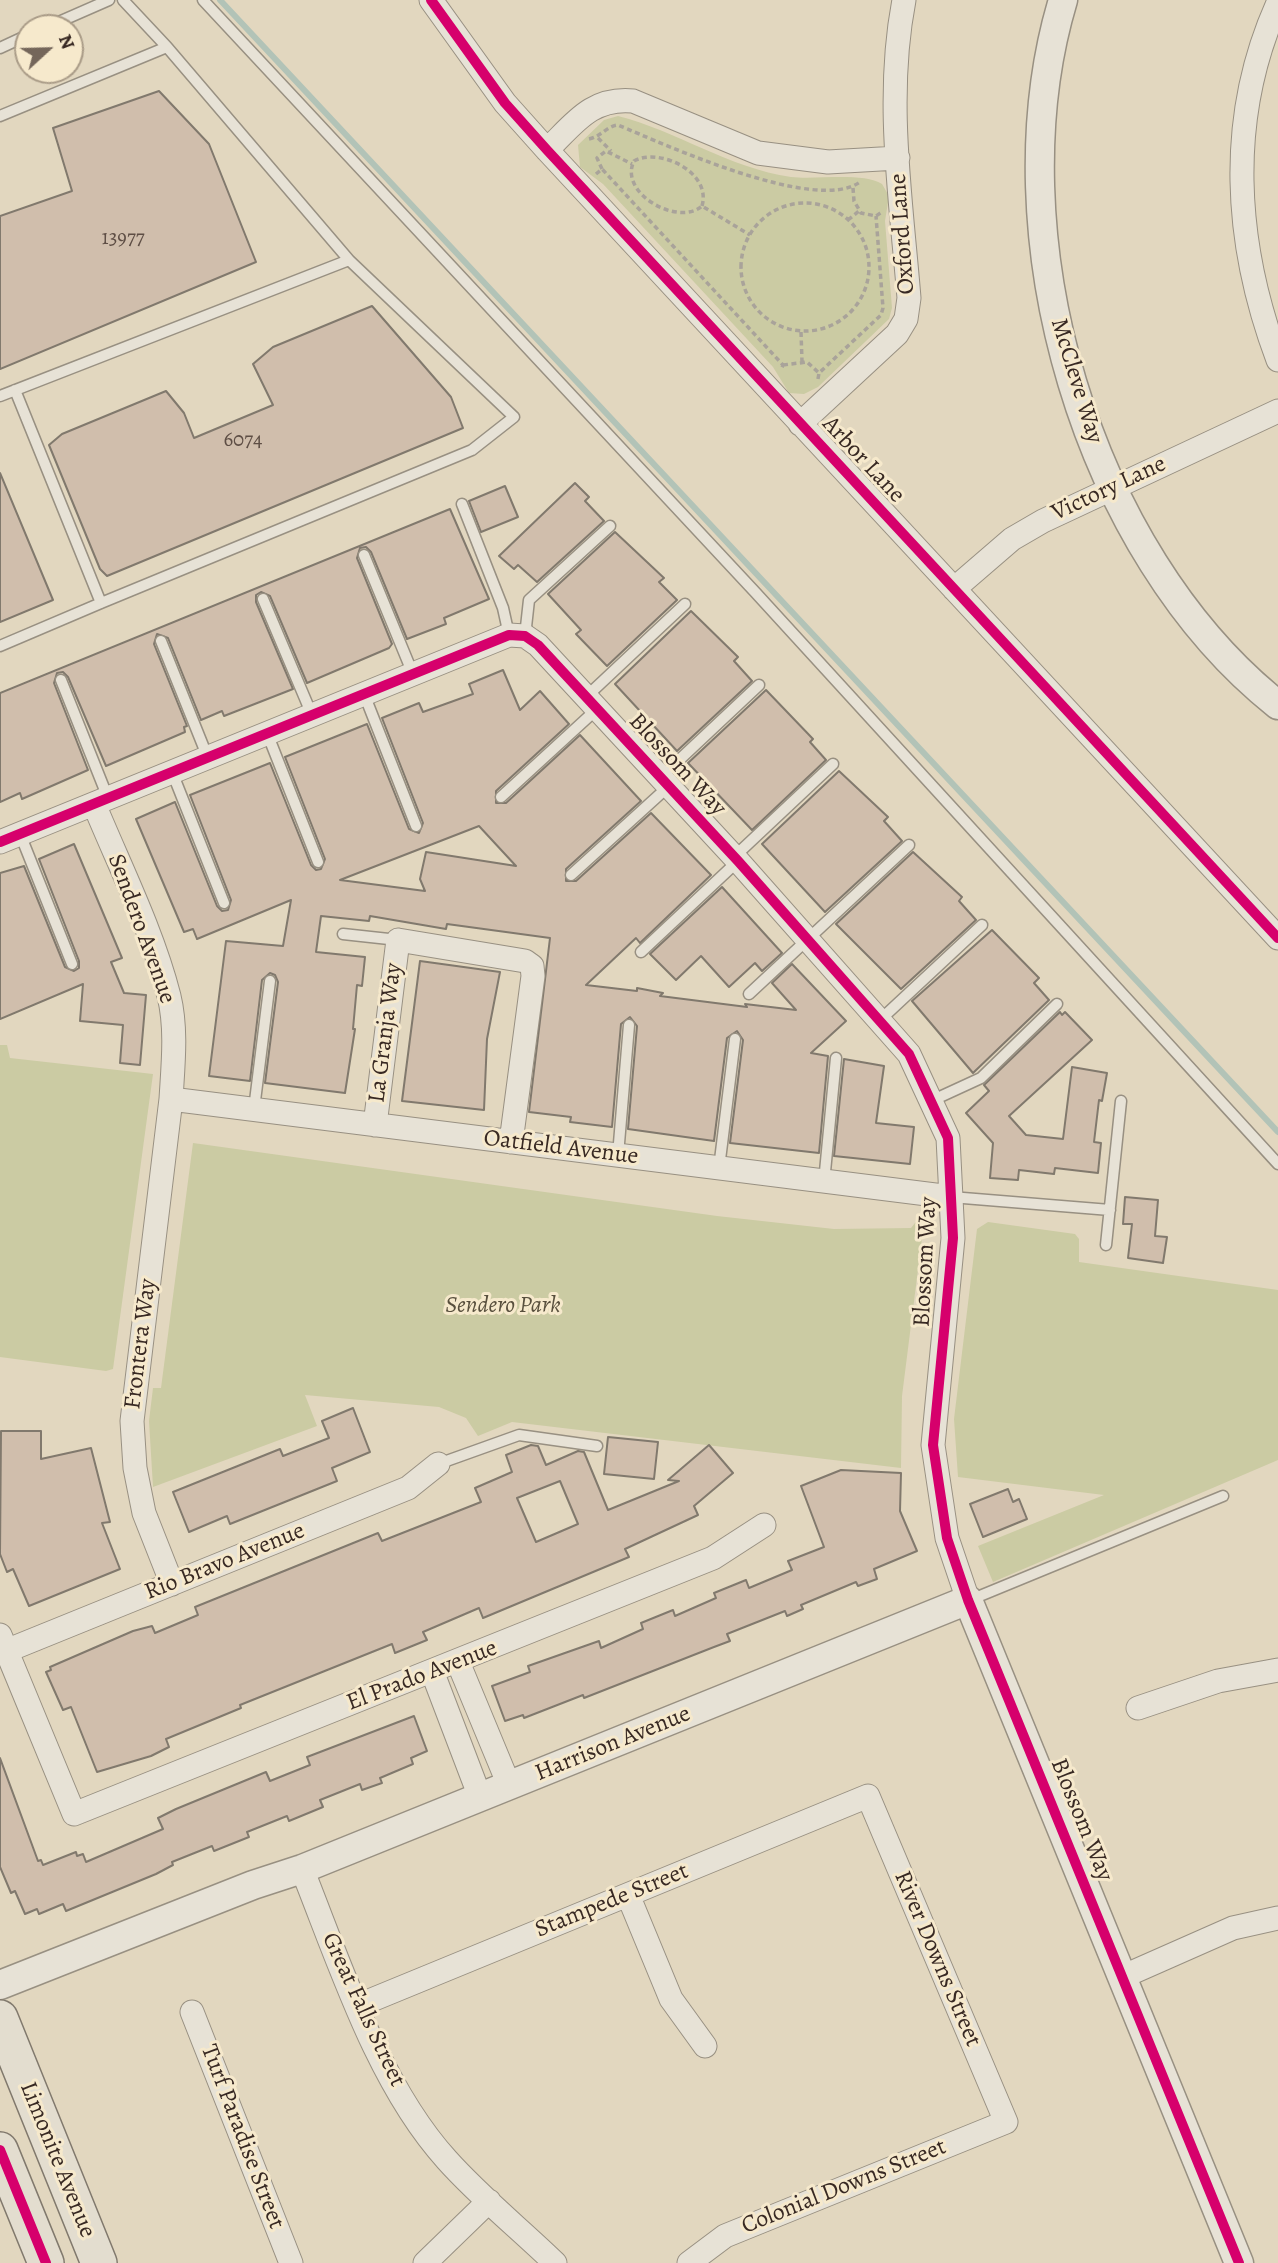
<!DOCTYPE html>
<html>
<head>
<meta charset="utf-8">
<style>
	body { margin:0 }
	#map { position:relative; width:1278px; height:2263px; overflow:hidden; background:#e2d7bf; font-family:Alegreya,serif }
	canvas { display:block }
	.north { position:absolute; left:14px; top:14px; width:70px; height:70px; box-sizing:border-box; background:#f6e9cc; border:2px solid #aa9c88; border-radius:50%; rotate:68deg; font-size:19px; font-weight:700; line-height:28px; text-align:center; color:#382923 }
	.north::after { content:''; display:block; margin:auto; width:24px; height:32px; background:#74665a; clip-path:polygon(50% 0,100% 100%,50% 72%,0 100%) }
</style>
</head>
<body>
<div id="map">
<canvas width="1278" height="2263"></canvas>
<div class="north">N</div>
</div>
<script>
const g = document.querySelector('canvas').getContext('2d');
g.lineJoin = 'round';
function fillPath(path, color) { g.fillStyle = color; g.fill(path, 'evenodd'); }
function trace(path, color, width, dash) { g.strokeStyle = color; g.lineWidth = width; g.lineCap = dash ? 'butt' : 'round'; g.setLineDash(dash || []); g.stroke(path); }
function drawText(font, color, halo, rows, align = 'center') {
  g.font = font + ' Alegreya,serif'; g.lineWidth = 6; g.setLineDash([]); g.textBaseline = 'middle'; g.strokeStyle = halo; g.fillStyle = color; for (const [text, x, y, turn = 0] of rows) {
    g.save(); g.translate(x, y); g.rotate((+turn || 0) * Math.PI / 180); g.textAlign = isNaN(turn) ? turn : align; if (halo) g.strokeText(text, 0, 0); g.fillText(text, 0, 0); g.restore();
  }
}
fillPath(new Path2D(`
	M618,116C677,131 729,168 791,177C816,180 863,172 882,184L889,196L885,221L892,308L889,319L818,387L804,394L789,393L773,367L603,184L580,167L578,145L604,120Z
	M0,1045H7L10,1058L153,1074L113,1369L106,1371L0,1357Z
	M193,1143L717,1216L834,1229L911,1228L919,1218L923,1230L902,1396L901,1468L512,1422L478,1436L466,1418L439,1407L305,1395L317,1426L153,1487L149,1421L153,1388H161Z
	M988,1222L1075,1234L1079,1239V1262L1278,1290V1460L993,1582L978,1546L1104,1495L958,1477L954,1419L977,1229Z`), '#cbcba3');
trace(new Path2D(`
	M220,0L1278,1132`), '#b2c3b7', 6);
const building = new Path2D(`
	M159,91L209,144L256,262L0,369V216L72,191L53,128Z
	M372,306L451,397L463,428L107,576L100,569L49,445L62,434L166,391L184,413L194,438L273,405L253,364L273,347Z
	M0,473L53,600L0,622Z
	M575,483L589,497L585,501L604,521L537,582L518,565L514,569L499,556Z
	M505,486L518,517L481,532L469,501Z
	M450,509L489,599L444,618L446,624L407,639L371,552L366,547L360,548L357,558L392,644L389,648L307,683L270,596L261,592L256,595V602L293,689L224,716L222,711L201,720L168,638L157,634L154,644L187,726L184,727L185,732L106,766L68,677L63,672L57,673L54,683L88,770L22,799L20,793L0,802V693Z
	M615,532L664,578L659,582L677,600L607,666L576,634L581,630L548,594Z
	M691,611L738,657L734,661L752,681L677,751L615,684Z
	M503,670L520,710L540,691L569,724L496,791V803H506L580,735L641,801L566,869V881H576L651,813L711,875L640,943L636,938L586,985L637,991V988L663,993L660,996L747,1007L745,1004L796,1010L772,983L792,964L846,1021L811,1053L828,1056L819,1153L730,1143L743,1040L737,1031L727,1038L714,1141L628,1129L637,1026L630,1017L621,1024L612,1127L570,1122L571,1117L529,1112L550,938L447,924L446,929L370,916L369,921L321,916L316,952L365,957L362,986L357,985L353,1029H355L345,1093L265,1083L278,982L275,975L270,973L262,980L250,1081L209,1076L226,941L283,946L291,900L197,939L193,929L184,932L136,819L175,802L217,906L222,911L228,910L231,900L190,795L270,763L311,865L316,870L321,869L325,859L285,757L367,724L409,829L419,833L423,823L382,718L419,703L423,712L473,694L469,684ZM479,826L516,866L426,852L420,879L425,891L340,880Z
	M766,690L813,739L810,742L826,760L752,830L688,763Z
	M839,771L888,817L884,821L902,841L825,912L762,844Z
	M74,844L122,958L111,962L124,993L146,995L140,1065L120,1063L123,1025L80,1021L83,984L0,1019V873L24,866L65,967L74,971L79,968V961L39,859Z
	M913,852L962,897L959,901L976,920L901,989L836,924Z
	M722,887L782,953L762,971L755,963L729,987L701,956L676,980L650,954Z
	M992,930L1039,978L1034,983L1049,1000L973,1073L912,1001Z
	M420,961L500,972L487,1039L484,1110L402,1101Z
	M1060,1012L1062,1015L1065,1012L1092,1040L1009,1116L1026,1135L1063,1139L1072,1067L1107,1073L1102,1101L1099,1100L1094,1142L1101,1143L1098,1173L1055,1168L1054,1174L1019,1170L1018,1180L990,1178L993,1143L966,1113L989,1091L984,1085Z
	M844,1059L884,1066L876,1123L914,1127L910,1164L834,1156Z
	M1125,1197L1158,1200L1155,1236L1167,1237L1163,1263L1128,1258L1132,1224H1123Z
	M353,1408L370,1452L332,1468L337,1481L230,1524L227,1516L189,1532L173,1492L280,1449L283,1456L329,1438L322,1421Z
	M1,1431H41V1459L91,1448L110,1522L102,1523L120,1569L29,1606L13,1569L7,1572L0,1554Z
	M608,1437L658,1442L654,1479L604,1474Z
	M531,1445L538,1446L546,1465L578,1451L584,1452L608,1510L679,1481L668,1480L709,1445L733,1473L694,1506L698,1515L625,1549L629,1557L483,1618L479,1608L423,1632L427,1640L395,1653L392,1644L240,1705L241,1708L166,1739L169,1747L151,1756L97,1772L71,1707L63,1710L46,1672L51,1670L50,1667L133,1631L152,1626L155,1633L198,1615L195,1607L378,1533L382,1541L481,1502L475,1488L512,1472L506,1455ZM560,1481L578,1524L536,1542L517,1498Z
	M841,1470L901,1473L900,1511L917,1551L874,1569L877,1579L858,1586L856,1582L801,1605L803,1609L787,1616L785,1611L727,1634L730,1641L714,1647L584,1698L583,1695L524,1718L523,1715L505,1721L492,1686L530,1672L528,1666L599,1641L601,1648L643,1629L641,1623L673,1610L675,1616L716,1598L714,1593L746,1580L749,1588L792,1570L788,1561L824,1547L801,1486Z
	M1008,1489L1013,1502L1019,1499L1027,1519L983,1537L970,1504Z
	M414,1716L427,1751L411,1758L413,1764L380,1778L382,1783L362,1790L360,1784L320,1800L323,1807L289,1821L287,1816L247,1832L249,1837L214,1851L212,1846L172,1862L173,1865L156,1874L66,1911L63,1904L39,1914L37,1909L25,1914L15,1891L11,1893L0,1867V1758L38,1861L41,1860L43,1865L76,1852L77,1856L83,1854L86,1862L163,1829L158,1818L176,1809L266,1772L270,1781L310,1765L307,1757Z`);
fillPath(building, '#d0beac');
trace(building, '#81796d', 2);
const service = new Path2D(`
	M123,0L167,47
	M203,0L755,592L1278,1164
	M45,28L109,0
	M0,48L28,35
	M0,116L167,47L349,260L0,396
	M15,390L101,603L472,450L514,417L349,260
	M462,504L503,608L509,635
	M364,555L413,674
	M263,599L312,715
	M525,636L529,600L610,526
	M161,641L208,758
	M0,646L101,603
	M61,680L108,798
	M364,694L416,826
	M586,697L685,604
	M267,733L318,862
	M172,772L224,903
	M661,777L759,685
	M501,797L597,709
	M20,834L72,964
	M734,857L833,764
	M571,875L669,786
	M343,934L398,940
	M641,952L738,861
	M749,994L909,845
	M879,1021L982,925
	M931,1101L981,1078L1057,1004
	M254,1109L270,981
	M618,1155L629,1025
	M719,1168L735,1039
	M824,1182L836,1058
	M951,1197L1110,1210
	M1106,1245L1121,1101
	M438,1464L519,1435L597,1446
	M970,1600L1223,1496`);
const minor = new Path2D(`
	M431,0L505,103L547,150L1278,938
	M1278,3C1226,118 1234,243 1278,360
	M547,150C574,124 591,97 633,101L758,153L828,162L898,158
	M800,424L897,334L906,319L909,298C901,199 885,98 904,0
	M954,589L1012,539L1043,521L1278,411
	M94,804C120,867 152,930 169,996C177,1029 173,1065 171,1099L132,1421L135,1468L144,1513L172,1584
	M0,842L509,635L525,636L538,645L738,861L909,1054L948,1138L953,1238L933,1445L947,1538L968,1600
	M171,1099L951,1197
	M375,1125L398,940L525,961L532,966L533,976L511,1142
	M0,1635L74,1814L713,1558L764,1525
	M6,1651L408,1488L438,1464
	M458,1662L509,1785
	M432,1671L480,1797
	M1138,1708L1218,1681L1278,1670
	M302,1869C340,1964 378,2084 447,2160C480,2197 520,2229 555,2263
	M628,1895L671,1999L705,2046
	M1122,1977L1233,1928L1278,1918
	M357,2006L868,1796L1006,2122L725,2236L689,2263
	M192,2012L291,2263
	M425,2263L489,2201`);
const tertiary = new Path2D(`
	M1063,0C993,232 1086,553 1278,705
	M0,1985L253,1885L302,1869L968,1600L1239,2263`);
const primary = new Path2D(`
	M0,2018L99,2263
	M0,2150L46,2263`);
trace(service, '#989082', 13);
trace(minor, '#989082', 25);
trace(tertiary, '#989082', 31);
trace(primary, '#81796d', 38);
trace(new Path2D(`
	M598,138L611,151
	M589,139C602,136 607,126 618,125C666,145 816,214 860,182
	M602,169L597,158L606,151L632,164
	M596,174L602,169L783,365L781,370
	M853,188L854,201L861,213L876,216L882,212
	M741 267a64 64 0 1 1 128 0a64 64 0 1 1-128 0Z
	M702,206C712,172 659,147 634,161C618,193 678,227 702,206L750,235
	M848,220L859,211
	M801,332L802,361
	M783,365L807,362L819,373
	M818,379L819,373L881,315L883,308L876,216`), '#a9a39a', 3.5, [5, 3.5]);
trace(service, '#e7e2d6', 10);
trace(minor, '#e7e2d6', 23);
trace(tertiary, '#e7e2d6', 28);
trace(primary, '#e3ddcf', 35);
trace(new Path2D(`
	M431,0L505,103L547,150L1278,938
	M0,842L509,635L525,636L538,645L738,861L909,1054L948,1138L953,1238L933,1445L947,1538L968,1600L1239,2263
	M0,2150L46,2263`), '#d6006c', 10);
drawText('21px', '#5e4e45', null, [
	["13977",123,239],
	["6074",243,441]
]);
drawText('24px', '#382923', '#f6e9cc', [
	["Oxford Lane",903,234,-94],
	["McCleve Way",1076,381,73],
	["Arbor Lane",863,460,47],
	["Victory Lane",1109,489,-25],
	["Blossom Way",677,765,47],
	["Sendero Avenue",141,929,70],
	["La Granja Way",386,1033,-83],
	["Oatfield Avenue",561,1148,7],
	["Blossom Way",926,1262,-87],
	["Frontera Way",141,1344,-83],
	["Rio Bravo Avenue",225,1562,-22],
	["El Prado Avenue",422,1676,-21],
	["Harrison Avenue",613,1744,-22],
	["Blossom Way",1081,1820,68],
	["Stampede Street",612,1901,-22],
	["River Downs Street",937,1959,67],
	["Great Falls Street",363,2010,65],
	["Turf Paradise Street",242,2137,69],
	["Limonite Avenue",57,2160,68],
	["Colonial Downs Street",844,2187,-22]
]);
drawText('italic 24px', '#584f3d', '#f6e9cc', [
	["Sendero Park",503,1306]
]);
</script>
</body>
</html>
